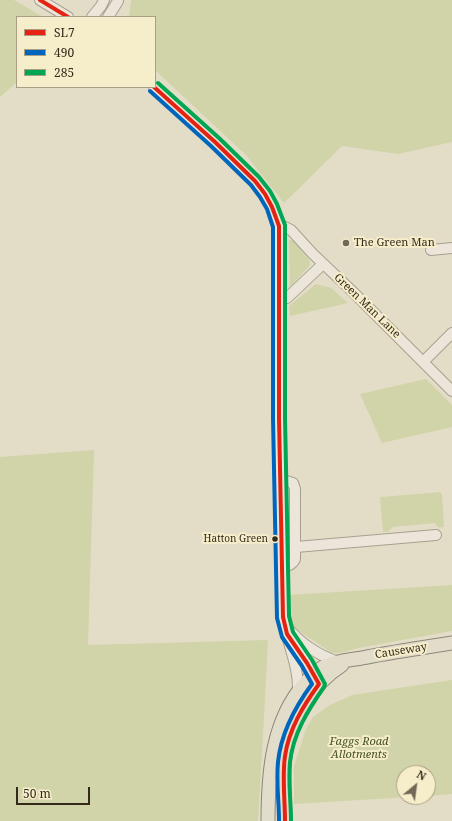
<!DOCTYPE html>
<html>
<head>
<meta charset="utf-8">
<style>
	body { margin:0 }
	#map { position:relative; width:452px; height:821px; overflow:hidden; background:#e3ddc7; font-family:"Noto Serif",serif }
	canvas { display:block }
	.legend { position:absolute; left:16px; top:16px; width:140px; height:72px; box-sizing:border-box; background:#f6edca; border:1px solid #a89f84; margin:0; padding:5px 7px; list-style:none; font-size:12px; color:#34291a }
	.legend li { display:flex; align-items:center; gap:8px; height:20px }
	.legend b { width:20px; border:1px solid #a89f84 }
	.north { position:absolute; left:396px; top:765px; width:40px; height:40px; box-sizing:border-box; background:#f6edca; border:1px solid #a89f84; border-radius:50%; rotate:29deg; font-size:11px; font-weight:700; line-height:16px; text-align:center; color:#34291a }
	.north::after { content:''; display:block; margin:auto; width:14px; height:18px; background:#716857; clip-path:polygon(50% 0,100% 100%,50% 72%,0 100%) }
	.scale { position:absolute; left:16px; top:787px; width:74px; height:18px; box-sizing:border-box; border:2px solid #34291a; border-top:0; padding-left:5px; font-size:12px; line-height:14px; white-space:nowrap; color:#34291a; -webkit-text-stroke:3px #f6edca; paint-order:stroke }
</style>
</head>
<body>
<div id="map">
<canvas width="452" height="821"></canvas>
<ul class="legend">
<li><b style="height:5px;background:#e42313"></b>SL7</li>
<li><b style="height:5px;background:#0065bd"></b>490</li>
<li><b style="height:5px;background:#00a651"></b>285</li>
</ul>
<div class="north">N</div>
<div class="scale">50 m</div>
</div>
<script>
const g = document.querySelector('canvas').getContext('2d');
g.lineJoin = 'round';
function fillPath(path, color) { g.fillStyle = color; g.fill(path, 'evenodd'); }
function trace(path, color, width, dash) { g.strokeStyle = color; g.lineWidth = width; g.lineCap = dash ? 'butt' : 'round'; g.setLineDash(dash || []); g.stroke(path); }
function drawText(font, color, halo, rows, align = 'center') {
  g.font = font + ' "Noto Serif",serif'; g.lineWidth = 4; g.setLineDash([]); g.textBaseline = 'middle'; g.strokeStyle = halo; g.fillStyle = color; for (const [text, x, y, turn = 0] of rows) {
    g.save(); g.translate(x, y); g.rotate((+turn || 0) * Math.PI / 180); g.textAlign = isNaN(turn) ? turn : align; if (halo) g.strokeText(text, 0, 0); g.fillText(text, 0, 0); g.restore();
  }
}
fillPath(new Path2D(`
	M0,0H14L43,17H17V82L0,97Z
	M131,0H452V142L398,154L342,146L284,203L246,155L155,70V17H129Z
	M289,240H293L310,261V265L290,287Z
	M316,284L331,288L348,303L290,316L289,306Z
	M426,379L452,405V427L382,443L360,394Z
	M94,450L88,645L268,640L264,717L258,821H0V457Z
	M440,492L442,494L444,527L439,528L435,523L393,527L388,532H383L380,498L382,497Z
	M452,585V631L358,648L340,653H332L296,629L288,618V595Z
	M452,680V794L428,796V773H404V797H409L294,804V766L306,729L313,717L328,706L352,695Z`), '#d0d4a8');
const minor = new Path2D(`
	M40,0L68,17
	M92,17L101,6L104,0
	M108,17L118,1
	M154,87L215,142L255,181L265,194L272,207L279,226V418L283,617C286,641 299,665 298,691
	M279,226L285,227L291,230L312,253L353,292L452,391
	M431,250L452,248
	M279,299L287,298L323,264
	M423,362L452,333
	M280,479L293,483L295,489V559C292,565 288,566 282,567
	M296,547L436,535
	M286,626C299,642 318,655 338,662
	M290,639L307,663L316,679`);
const major = new Path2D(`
	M268,821C268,773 272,720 305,683C310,677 316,671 323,667C335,661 349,660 362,658C392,652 422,648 452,643
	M285,821C285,800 282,777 285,756C290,721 311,685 342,665`);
trace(minor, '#a7a091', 12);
trace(major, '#8c8678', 15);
trace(minor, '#ebe6d9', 10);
trace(major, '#e2ddca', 13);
trace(new Path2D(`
	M40,0L68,17
	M154,87L215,142L255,181L265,194L272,207L279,226V418L283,617L287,634L307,663L319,684C303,706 289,729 285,756C282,777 285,800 285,821`), '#e42313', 4);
trace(new Path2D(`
	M150,91L211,146L251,185L260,197L267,209L273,227V418L277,618L282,637L302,666L312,684C295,707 281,733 278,762C276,782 279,801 279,821`), '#0065bd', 4);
trace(new Path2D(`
	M158,83L219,138L259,177L270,191L277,204L285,225V418L289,616L293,632L312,660L325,684L324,687C308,710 293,734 290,762C288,782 291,801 291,821`), '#00a651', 4);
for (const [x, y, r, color] of [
	[346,243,4,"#716857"],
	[275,539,3.5,"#34291a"]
]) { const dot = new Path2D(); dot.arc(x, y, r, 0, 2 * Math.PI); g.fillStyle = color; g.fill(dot); trace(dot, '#f6edca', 1.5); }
drawText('10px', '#34291a', '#f6edca', [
	["Hatton Green",268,539]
], 'right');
drawText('11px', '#34291a', '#f6edca', [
	["The Green Man",354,243]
], 'left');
drawText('11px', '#34291a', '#f6edca', [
	["Green Man Lane",367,306,44],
	["Causeway",401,651,-9]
]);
drawText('italic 11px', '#425220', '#f6edca', [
	["Faggs Road",359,742],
	["Allotments",359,755]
]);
</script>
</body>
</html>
